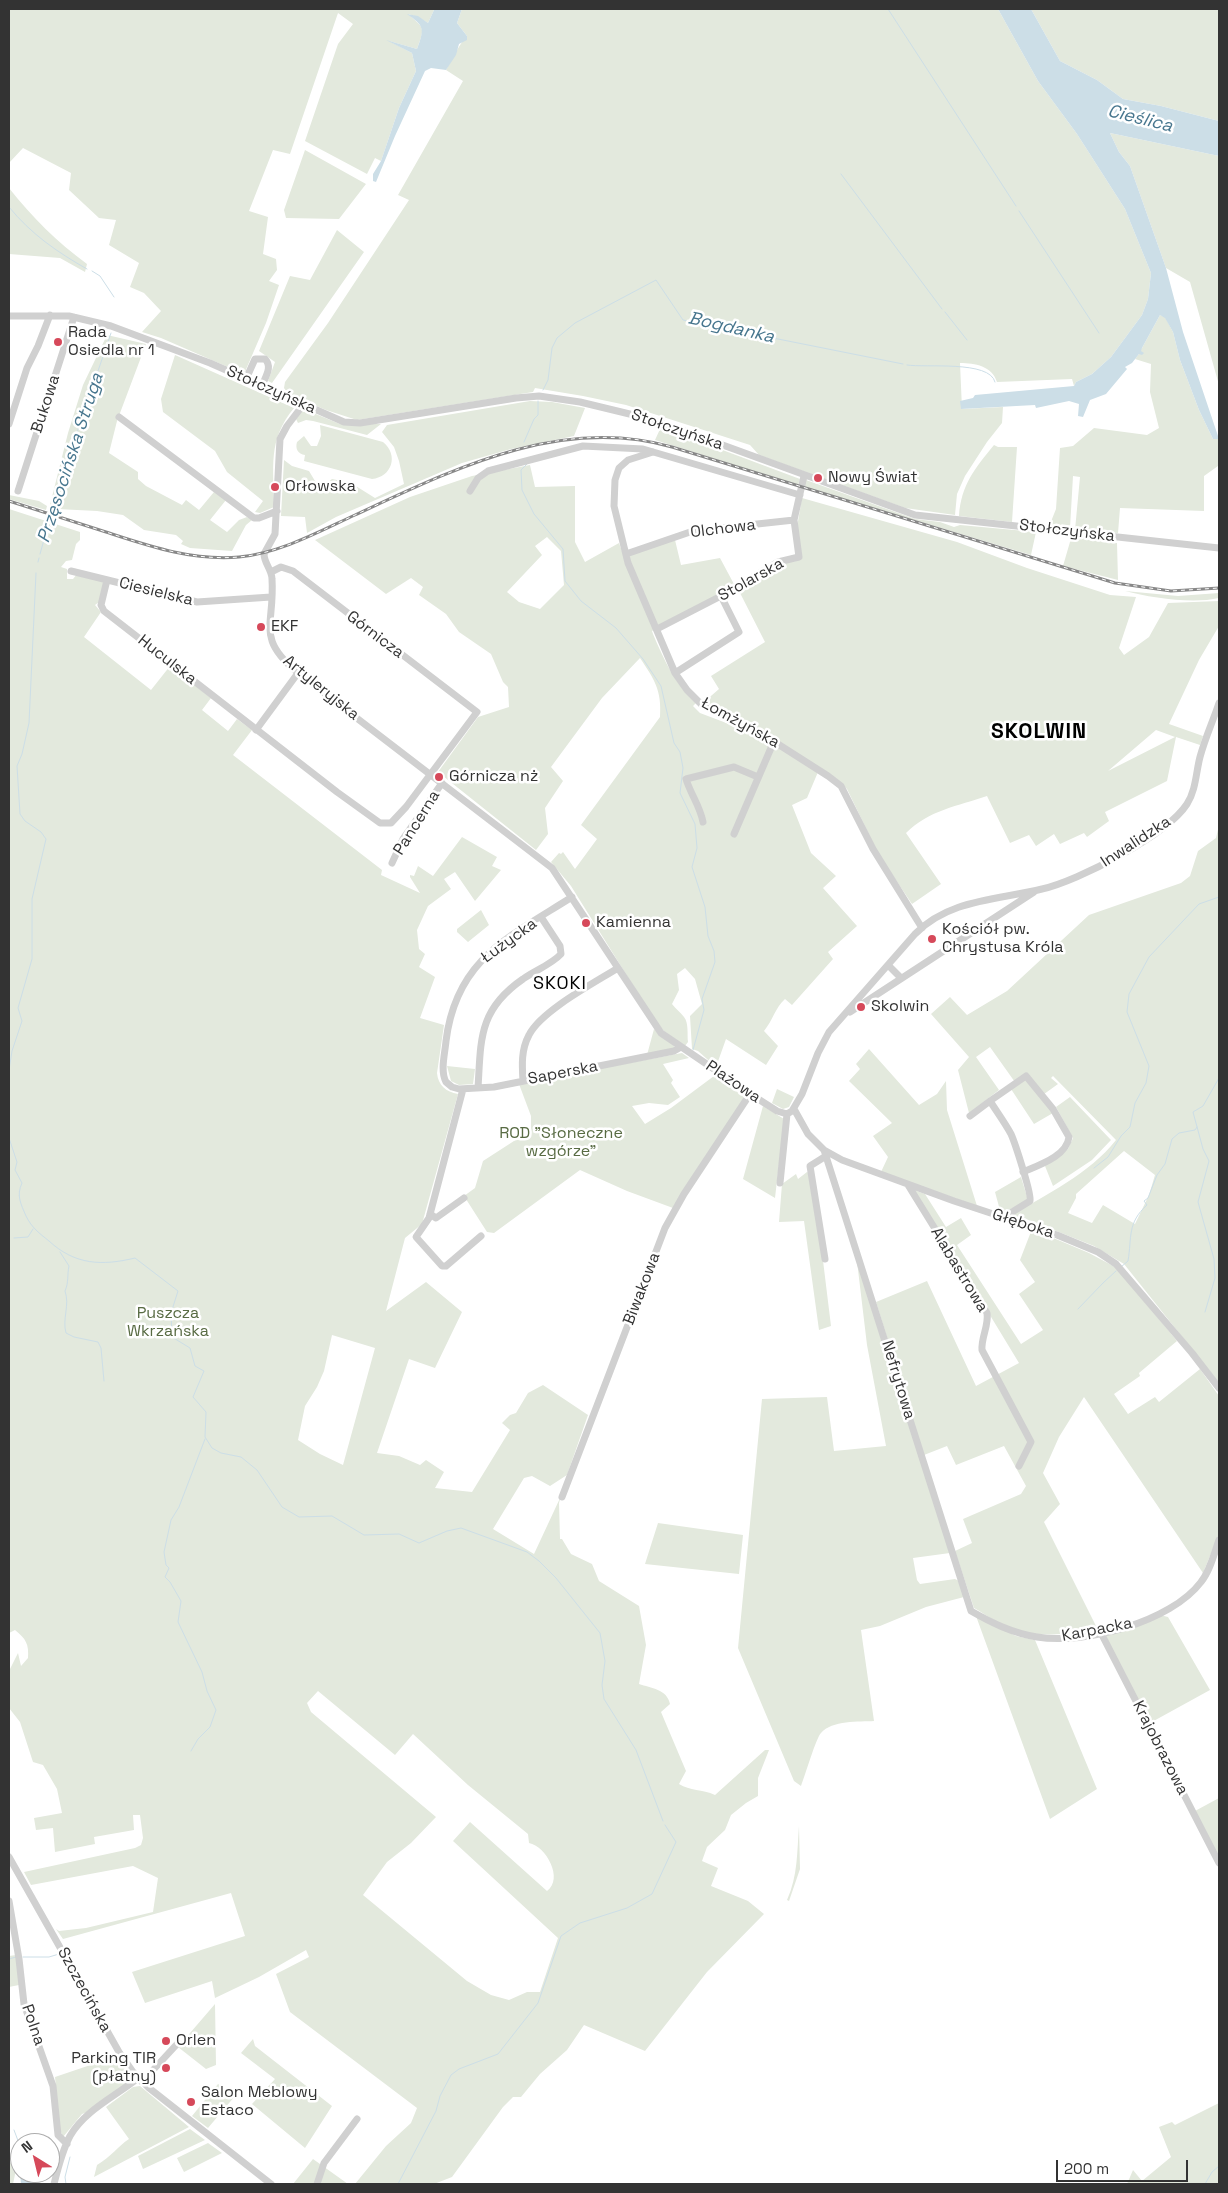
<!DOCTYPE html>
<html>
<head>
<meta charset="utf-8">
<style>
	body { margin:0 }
	#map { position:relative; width:1228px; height:2193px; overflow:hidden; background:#fff; font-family:"Space Grotesk",sans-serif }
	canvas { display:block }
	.frame { position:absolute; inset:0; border:10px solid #333; pointer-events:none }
	.north { position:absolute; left:10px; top:2133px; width:50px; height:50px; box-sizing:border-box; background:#fff; border:1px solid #adadad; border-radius:50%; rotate:324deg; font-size:14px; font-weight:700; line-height:20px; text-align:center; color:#333 }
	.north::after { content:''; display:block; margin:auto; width:18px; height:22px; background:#d6495a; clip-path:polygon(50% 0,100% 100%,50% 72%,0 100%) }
	.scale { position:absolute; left:1056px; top:2160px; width:132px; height:22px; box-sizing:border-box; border:2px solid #333; border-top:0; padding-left:6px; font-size:15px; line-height:18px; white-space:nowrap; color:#333; -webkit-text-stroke:4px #fff; paint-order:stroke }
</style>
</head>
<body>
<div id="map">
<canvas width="1228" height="2193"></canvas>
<div class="frame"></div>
<div class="north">N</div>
<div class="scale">200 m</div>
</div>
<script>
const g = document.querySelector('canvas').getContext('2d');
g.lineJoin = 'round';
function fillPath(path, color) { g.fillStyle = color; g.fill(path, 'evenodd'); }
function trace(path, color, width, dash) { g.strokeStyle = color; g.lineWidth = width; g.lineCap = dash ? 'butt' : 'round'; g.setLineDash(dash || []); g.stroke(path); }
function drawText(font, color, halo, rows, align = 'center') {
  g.font = font + ' "Space Grotesk",sans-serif'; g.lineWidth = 5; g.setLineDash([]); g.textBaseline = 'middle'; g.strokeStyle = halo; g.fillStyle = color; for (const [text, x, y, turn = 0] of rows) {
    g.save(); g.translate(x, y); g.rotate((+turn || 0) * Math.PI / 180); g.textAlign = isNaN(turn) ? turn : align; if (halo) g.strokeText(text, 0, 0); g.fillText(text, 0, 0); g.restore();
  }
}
fillPath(new Path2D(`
	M9,9L434,10L428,23L418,17L408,14C425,29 425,27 417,49L389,41L412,53L416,71L399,108L381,161L375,158L367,174L305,141L338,44L353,24L338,13L290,154L273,150L249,211L268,217L263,254L276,259L277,270L269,281L279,285L266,323L244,374L161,338L142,332L161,311L144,293L130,287L139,263L109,245L116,220L99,218L69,190L71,173L23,148L9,163Z
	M462,9H998L1038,81L1077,134L1125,209L1151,273L1148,299L1142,315L1111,357L1092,374L1076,382L1074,386L1072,379L997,382C992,366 975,363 960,363L962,409L1003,407L1002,423L987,442L965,476L957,494L955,515L905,508L759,455L750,445L626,405L583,396L535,388L533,392L357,420L326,410L288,394L284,388L285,382L328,323L409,200L398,195L463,81L446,70C453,58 458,46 467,36L457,23Z
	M1031,9H1219V121L1161,106L1123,99L1097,80L1060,61Z
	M1110,133L1219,156V385L1190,282L1166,268L1130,166L1119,152Z
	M305,150L366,184L339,219L286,218L284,210Z
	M9,188C32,217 57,242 87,264L85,272L60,258L9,254Z
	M337,230L364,252L272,383L268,381L275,362L259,351L290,276L310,280Z
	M1160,315L1165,317L1173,332L1180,360L1199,410L1213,439H1219V468L1218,466L1204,476V511L1120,508L1118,533L1075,530L1080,477L1073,476L1070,528L1050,524L1056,509L1060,448L1073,446L1094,428L1147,435L1159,428L1150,392L1151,364L1135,359L1139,354L1143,353L1140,351L1142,348Z
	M107,335L146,344L117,421L109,453L138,472V479L146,486L182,505L186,500L199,510L214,492L226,500L210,520L227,532L239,520L247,517L252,520L246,525L232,551L190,548L181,544L183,541L176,535L144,530L123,515L97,511L57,509L50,505L68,433L83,385Z
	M175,355L294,408C267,441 274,467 274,507L260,513L255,512L263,501L227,472L215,451L163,412L161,399Z
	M530,401L552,402L585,408L574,436L511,449L462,463L336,517L307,533L305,517L281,516L284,460L292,466L309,471L315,481L327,483L332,479L351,483L375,498L404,484L399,461L394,447L382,432L387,425Z
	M306,410L340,424H381L367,435L313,421L306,420L298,423L296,419L302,411Z
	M320,425L383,442C399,455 392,477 372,479L304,461L305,455C298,454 295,449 297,442L304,436L311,446H317L321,436Z
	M661,427L800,479L798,485L655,440Z
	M994,445L998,447H1017L1012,522L959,516C961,485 975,468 994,445Z
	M530,465L535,487L575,486V542L585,562L619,543L624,557L675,540L681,565L720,558L735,586L652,631L653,634C664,660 675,684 696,703L693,706L700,713L758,735L818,772L807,798L792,805L811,853L836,876L823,888L857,926L828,952L833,959L792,1005L785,999C775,1008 773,1020 764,1031L778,1046L766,1065L726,1039L716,1067L698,1051L692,1049L690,1016L702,1004L695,979L685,968L677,974L679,990L672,1004C676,1009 680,1012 684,1017C689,1023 687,1035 688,1042L685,1046L664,1031L654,1019L571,886L551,862L559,853L561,854L563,852L575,869L597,839L581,825L660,717C662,690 654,679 640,658L602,698L551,767L563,781L545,808L548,834L536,850L438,772L478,717L509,707L508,687L503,682L491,654L459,632L446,614L419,595L423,587L411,578L386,594L315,540L410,497L472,476ZM547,537L561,551L564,585L540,609L519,602L507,592L542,555L535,546Z
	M806,480L915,519L940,522L954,527L960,525L1036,532L1031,555L804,487Z
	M9,495L39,501L47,506L46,510L9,499Z
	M802,498L957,542L1027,568L1110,595L1136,597L1119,648L1124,655L1149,637L1168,603L1219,601V626L1199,660L1169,724L1203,736L1200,745L1176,737L1167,781L1105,812L1109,821L1087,837L1084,833L1060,844L1054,834L1036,846L1029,835L1010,843L987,796C958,806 929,810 906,833L941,884L912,904L879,855L847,789L837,779L752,725L704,702L719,689L711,676L765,642L738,589L782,563L797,561V527ZM1156,730L1175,737L1108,771Z
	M9,509L80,532V540L76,544L72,560L66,561L61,567L67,569V579H73L77,574L104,582L99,602L95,605L101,612L84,637L151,690L170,666L211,698L202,710L228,731L237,719L252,730L233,755L382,870L381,875L420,893L410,877V875L414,876L418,866L433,876L462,837L497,857L492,866L501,870L475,901L455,872L444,879L451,889L428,906L417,930L419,949L425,954L419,967L435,977L420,1018L444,1025L437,1073C438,1085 446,1092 458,1094L422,1224L405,1238L386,1311L426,1282L462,1312L435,1368L409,1359L377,1453L399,1456L420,1465L426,1460L444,1472L435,1488L472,1492L510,1430L502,1423L510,1415L516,1413L528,1393L543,1385L588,1415L567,1475L550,1486L532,1476L524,1478L493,1529L534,1554L561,1496L559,1503L560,1539H562L571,1554L592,1564L599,1581L639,1606L646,1645L639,1684C651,1688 667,1689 670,1704L661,1712L686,1771L679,1784C690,1791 702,1789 715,1795L765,1750H769L758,1778V1796L746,1803L731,1815L725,1830L707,1847L702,1861L718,1868L711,1886L748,1901L764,1914L707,1972L645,2051L584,2025L567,2050L540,2074L521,2097H513L503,2107L452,2177L434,2184H355L386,2146L411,2123L417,2108L290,2012L276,1974L309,1957L306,1950L259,1977L215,1998L212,1981L145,2003L132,1972L245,1936L231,1893L63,1939L56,1929L59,1931L86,1928L153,1912L158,1878L133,1866L31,1885L24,1872L135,1848L141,1845L143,1838L140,1815H133L134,1830L94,1837L95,1844L55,1852L53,1828L36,1830L34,1818L62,1813L57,1789L43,1765L33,1762L32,1759L20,1722L9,1708V1671L18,1653L21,1666L28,1658C29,1644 26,1639 15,1630L9,1633ZM332,1335L375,1348L343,1465L320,1454L298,1440L305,1406L317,1387L324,1371ZM318,1691L395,1755L413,1734L468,1785L528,1834L529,1843C546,1846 564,1879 547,1891L470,1822L453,1841L558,1938L540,1992H527L509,2000L491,1995L467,1981L363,1895L387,1862L411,1843L436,1817L311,1712L307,1703Z
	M1072,535L1117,543L1118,580L1063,566Z
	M1125,591L1178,596L1219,593V598C1193,604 1151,598 1125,591Z
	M1219,825V1383L1124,1264L1094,1246L1026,1219L1010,1216C1047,1194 1089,1174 1116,1140L1053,1076L1051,1078L1058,1084L1040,1097L1053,1113L1034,1124L1011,1089L1017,1085L990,1047L976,1057L999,1090L969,1113L958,1070L969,1057L931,1014L950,997L967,1015L1007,991L1089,915L1181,883L1190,876L1198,851L1216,838ZM1124,1151L1155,1175L1149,1195L1135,1224L1103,1205L1092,1223L1068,1213L1076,1198V1194Z
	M481,910L489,925L468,942L457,932V929Z
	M654,1029L674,1046V1048L647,1055Z
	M869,1049L919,1105L937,1094L946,1081L947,1110L977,1206L881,1172L888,1157L873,1136L892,1123L849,1081L860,1069L856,1064Z
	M682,1053L689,1058L663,1064L673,1080L671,1083L680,1097L668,1105L649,1103L632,1106L645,1124L671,1108L714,1076L745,1097L673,1208L627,1191L580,1170L494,1233L487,1232L464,1196L475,1188L483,1161L531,1130V1116L519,1084Z
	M447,1066L475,1069L473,1084L459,1085L451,1081Z
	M777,1089L794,1097L789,1107L783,1109L772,1103Z
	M1070,1097L1111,1140L1092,1160L1053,1186L1045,1166L1068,1149L1073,1138L1056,1107Z
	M763,1106L784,1119L775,1198L743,1179Z
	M807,1172L809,1173L820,1236L831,1326L819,1330L804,1221L779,1222L782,1184L796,1174L798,1179Z
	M1021,1177L1028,1200L1001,1214L995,1192Z
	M914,1190L925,1194L946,1227L961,1218L971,1235L957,1245L1021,1344L1043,1330L1019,1294L1035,1282L1020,1260L1032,1229L1089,1253L1117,1268L1177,1341L1139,1373L1140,1376L1114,1394L1128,1414L1155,1397L1159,1402L1200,1369L1219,1396V1534L1203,1573L1084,1397L1059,1437L1043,1473L1060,1504L1044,1522L1098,1630C1073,1633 1045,1638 1020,1631C1003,1627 988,1616 974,1608L955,1551L972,1543L963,1519L1021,1494L1026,1486L1004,1446L956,1465L947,1446L924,1455L876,1302L927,1281L976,1386L1019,1363Z
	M856,1253L950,1553L913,1558L917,1580L920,1584L955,1579L959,1581L964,1597L926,1607L880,1626L861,1630L874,1721C859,1722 832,1720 821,1733C816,1738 805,1776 801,1786L794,1781L738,1648L762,1399L827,1397L834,1451L886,1446L867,1345Z
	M658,1523L743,1535L739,1574L645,1564Z
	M1160,1615L1168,1617L1210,1690L1150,1723L1104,1636Z
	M976,1616L1016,1636L1035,1640L1097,1789L1050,1819Z
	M1219,1798V1860L1195,1811Z
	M799,1826L800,1869L789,1901L787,1900C798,1876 797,1851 799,1826Z
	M16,1955L19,1985L9,1987V1956Z
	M215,2004L216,2065L206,2069L178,2047Z
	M253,2039L255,2046L332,2106L305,2148L252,2104L275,2079L241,2053Z
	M117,2056L130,2077L129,2081L88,2112L82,2114L63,2137L60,2130L55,2077Z
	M218,2084L235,2096L208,2128L192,2116Z
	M140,2086L189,2127L94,2177L97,2165C111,2157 118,2146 129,2139L106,2107L133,2087Z
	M1219,2103V2184H1127L1133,2170L1142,2181L1171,2157L1159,2127L1172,2122L1175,2125Z
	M190,2129L205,2140L143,2169L138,2156Z
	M208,2143L222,2153L184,2172L177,2158Z
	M313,2159L348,2184H293Z
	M9,2162L17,2165L13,2184H9Z`), '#e3e9dd');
fillPath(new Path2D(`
	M432,9H462L457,23L467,36V40L459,44L456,55L446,70L431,68L425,71L395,136L376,182L373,181V174L381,161L399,108L416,71L412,53L386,40L417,49C425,28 424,26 407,14L418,16L428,23L434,10Z
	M998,9H1031L1060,61L1097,80L1123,99L1161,106L1219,121V156L1110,133L1119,152L1130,166L1166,268L1183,332L1219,439H1213L1199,410L1180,360L1173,332L1165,318L1160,315L1142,348L1141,351L1144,353L1142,355L1139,354L1132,363L1125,367L1127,369L1106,394L1090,400L1083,417L1078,416L1079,404L1069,401L1036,408L1035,405L961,409L960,401L973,398L975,395L1074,386L1076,382L1092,374L1111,357L1142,315L1148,299L1151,273L1125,209L1077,134L1038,81Z
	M20,2173L36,2175L35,2184H21Z`), '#ccdee7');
trace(new Path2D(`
	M888,9L1016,206
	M841,174L942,309
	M9,207C31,234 57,252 87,269
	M1019,211L1099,333
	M92,271L100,276L114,297
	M945,312L967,340
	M907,365C925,368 990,360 995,382
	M543,390L548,380L552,348L557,338L575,323L656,280L683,320L903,364
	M524,442L534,419L538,415V401
	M527,464L521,470L522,490L534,514L563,549L565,581L581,601L616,628L643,659L661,686L674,743L680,752L683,768L680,793L695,824L697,848L692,867L705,907L708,936L714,951L715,962L702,999L704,1010L693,1050
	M40,554L61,479L111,333
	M38,562L39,558
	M9,1070L12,1051L22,1021L18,1008L32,959V899L46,839L41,832L25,821L20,814L17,766L22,754L29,723L36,573
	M9,1138L17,1162L15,1170L22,1183C16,1196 21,1204 26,1216C32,1228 39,1233 49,1241C75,1265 102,1266 135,1258L178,1291L171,1313L172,1337L190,1348L195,1366L204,1371L193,1397L206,1412L205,1437L212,1448L221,1453L241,1457L257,1470L282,1507L299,1517L332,1516L364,1535L399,1534L419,1543L447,1531L461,1528L527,1552L539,1561L556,1578L600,1633L605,1661L602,1685L604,1699L636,1750L663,1821
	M1094,1168L1108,1157L1121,1136L1130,1127L1135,1103L1146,1083L1149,1066L1127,1012L1129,994L1149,957L1199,904L1219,897
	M14,1238L28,1237L33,1229
	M60,1252L69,1266C67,1275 69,1282 65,1291C70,1305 62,1319 66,1333L74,1337L98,1342L101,1348L104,1381
	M1121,1267L1128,1261C1132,1237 1127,1223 1147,1205L1144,1201L1148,1198L1157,1175L1165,1164L1172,1139L1179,1133L1195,1130L1197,1127
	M1078,1309L1103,1283L1116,1271
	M1205,1312L1215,1278L1214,1259L1198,1202L1209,1161L1203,1149L1193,1112L1203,1106L1219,1078
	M191,1751L198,1739L210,1727L216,1710L207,1691L202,1672L178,1622L181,1601L170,1582L165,1577L169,1568L166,1565L164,1552L171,1520L179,1507L205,1439
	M23,1957H49L59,1954
	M9,1959L16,1957
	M14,2130L20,2146
	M66,2184L65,2177L70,2157
	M398,2184L436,2111L440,2096L451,2075L459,2069L498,2054L538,2003L561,1936L580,1923L627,1908L652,1894L676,1842L665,1825
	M1205,2184L1212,2172L1219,2166`), '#ccdee7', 1);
trace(new Path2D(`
	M9,316H69L111,326L210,363L344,422L360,423L516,398L539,396L580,402L642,417L676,428L915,515L1219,548
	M246,379L255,359H265C273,367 265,377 262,386
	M303,405L287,426L280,439L275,534L264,554C264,563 272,570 272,579C275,626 255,637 298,673L552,868L661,1033L755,1097L777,1111L787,1114
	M119,417L254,518H259L277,511
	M9,424L27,368L38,346L50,315
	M653,452L628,460L619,468L615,480L614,506L628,563L675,673L687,690L702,705L759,732L828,776L841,786L873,849L922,928
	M18,491L74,317
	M470,491L478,478L488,471L583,446L643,449L800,495
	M626,554L693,531L794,520
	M71,571L197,602L271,597
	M107,580L101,605L104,611L337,792L380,823H391L406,807L477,712L293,571L281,567L271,572
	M657,629L721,596L778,562L799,557L794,520L804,476
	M675,673L739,632L721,596
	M256,730L298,673
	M703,822C700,806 691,795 686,779L734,767L758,777
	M734,834L774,741
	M392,863L403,839L442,783
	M572,897C509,937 456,959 446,1041C445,1053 440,1071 446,1082L452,1087L459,1089L494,1087L674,1051L681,1047
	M888,965L901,978
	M850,1012L1034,892
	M523,1081C522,1065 521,1050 529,1035C541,1011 594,983 618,968
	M478,1088C481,1040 478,1010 523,979C534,971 552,964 561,954L560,946L541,917
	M463,1089L429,1218L416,1237L442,1266H446L481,1236
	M794,1109L808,1134L824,1150L842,1160L954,1201L1057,1235L1098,1252L1116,1264L1192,1353L1219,1388
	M970,1116L990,1101
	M824,1150L971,1611C992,1623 1012,1633 1037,1637C1085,1645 1171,1622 1201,1582C1210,1571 1214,1554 1219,1540
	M780,1183L787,1114L792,1111L802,1094L818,1053L829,1032L915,934C949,899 998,900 1042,889C1078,881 1167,835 1187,804C1196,790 1196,772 1200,757C1205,738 1213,721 1219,703
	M908,1185L987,1313C989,1326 981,1337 982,1350L1031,1442L1019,1466
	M430,1214L436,1218L464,1198
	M1004,1217L1030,1201C1032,1195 1015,1143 1011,1134C1005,1123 997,1112 990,1101L1026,1076L1053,1109L1069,1137C1067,1156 1039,1165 1023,1172
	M825,1259L810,1166L826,1156
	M562,1497L665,1228L684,1194L750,1094
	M1101,1633L1219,1863
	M9,1857L119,2052L133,2072L149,2088L271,2184
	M9,1901L19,1959L24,2004L53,2086L58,2135L67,2144
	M142,2082L178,2043
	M54,2184C58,2168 62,2151 70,2136C85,2110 116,2096 138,2078
	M317,2184L324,2163L357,2119`), '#d0d0d0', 7);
const rail = new Path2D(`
	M9,501C41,511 74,522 106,532C149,546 192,561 239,557C280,553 318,532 355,515C454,469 561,415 672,447L1115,583L1171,591L1219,588`);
trace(rail, '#888', 3);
trace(rail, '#fff', 1, [4]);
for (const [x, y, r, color] of [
	[58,342,5,"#d6495a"],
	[818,478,5,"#d6495a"],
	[275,487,5,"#d6495a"],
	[261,627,5,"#d6495a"],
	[439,777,5,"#d6495a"],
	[586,923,5,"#d6495a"],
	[932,939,5,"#d6495a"],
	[861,1007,5,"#d6495a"],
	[166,2041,5,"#d6495a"],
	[166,2068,5,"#d6495a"],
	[191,2102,5,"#d6495a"]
]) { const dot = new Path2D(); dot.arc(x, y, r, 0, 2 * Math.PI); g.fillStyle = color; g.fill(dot); trace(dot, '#fff', 2); }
drawText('16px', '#333', '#fff', [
	["Rada",68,333],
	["Osiedla nr 1",68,351],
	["Nowy Świat",828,478],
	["Orłowska",285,487],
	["EKF",271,627],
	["Górnicza nż",449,777],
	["Kamienna",596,923],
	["Kościół pw.",942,930],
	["Chrystusa Króla",942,948],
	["Skolwin",871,1007],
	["Orlen",176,2041],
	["Parking TIR",156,2059,"right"],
	["(płatny)",156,2077,"right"],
	["Salon Meblowy",201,2093],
	["Estaco",201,2111]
], 'left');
drawText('16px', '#333', '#fff', [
	["Stołczyńska",271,390,24],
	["Bukowa",46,404,-72],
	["Stołczyńska",677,430,19],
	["Olchowa",723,529,-7],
	["Stołczyńska",1067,531,7],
	["Stolarska",751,580,-29],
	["Ciesielska",156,592,14],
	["Górnicza",375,635,37],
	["Huculska",167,660,38],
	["Artyleryjska",321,688,39],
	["Łomżyńska",740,723,29],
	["Pancerna",417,823,-58],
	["Inwalidzka",1136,842,-33],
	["Łużycka",509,941,-36],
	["Saperska",563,1073,-11],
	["Plażowa",733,1082,34],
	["Głęboka",1023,1224,18],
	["Alabastrowa",959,1270,59],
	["Biwakowa",642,1289,-69],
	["Nefrytowa",898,1380,73],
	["Karpacka",1097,1630,-11],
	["Krajobrazowa",1160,1748,63],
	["Szczecińska",84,1990,61],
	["Polna",33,2025,71]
]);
drawText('16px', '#586b43', '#fff', [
	["ROD \"Słoneczne",561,1134],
	["wzgórze\"",561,1152],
	["Puszcza",168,1314],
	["Wkrzańska",168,1332]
]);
drawText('italic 18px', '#47768e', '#fff', [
	["Cieślica",1140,119,14],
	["Bogdanka",731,328,13],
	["Przęsocińska Struga",71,458,-72]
]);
g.letterSpacing = '1px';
drawText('18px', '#000', '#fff', [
	["SKOKI",560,984]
]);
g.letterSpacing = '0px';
g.letterSpacing = '1px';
drawText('bold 21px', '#000', '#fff', [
	["SKOLWIN",1039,732]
]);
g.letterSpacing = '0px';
</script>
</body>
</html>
